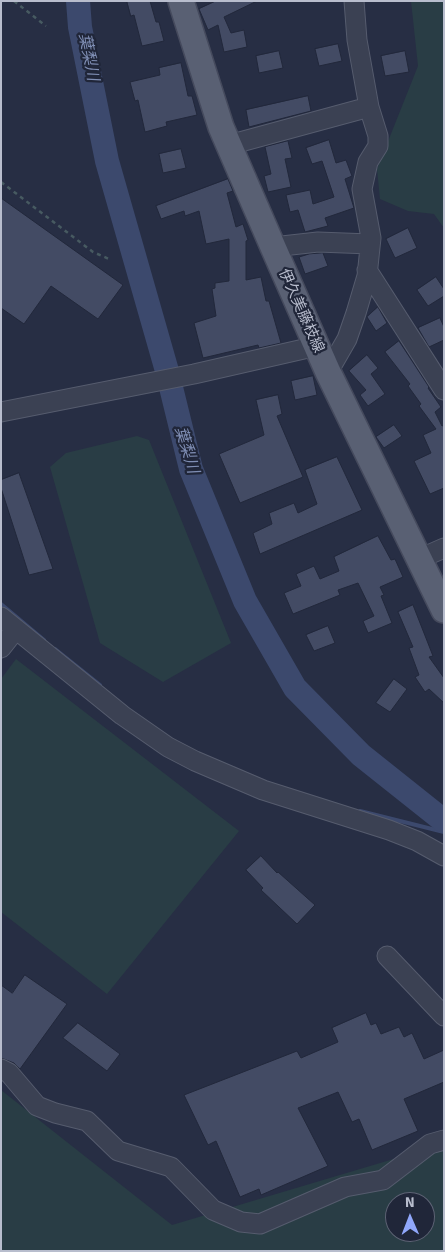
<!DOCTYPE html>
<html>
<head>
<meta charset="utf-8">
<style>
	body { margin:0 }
	#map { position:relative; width:445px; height:1252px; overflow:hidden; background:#272e44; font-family:Signika,sans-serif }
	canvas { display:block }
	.frame { position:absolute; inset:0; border:2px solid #b8bdcd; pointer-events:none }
	.north { position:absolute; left:385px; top:1192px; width:50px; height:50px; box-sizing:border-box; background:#202639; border:1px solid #5d6274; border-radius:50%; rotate:359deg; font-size:14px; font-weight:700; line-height:20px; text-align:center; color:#b8bdcd }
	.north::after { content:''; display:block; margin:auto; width:18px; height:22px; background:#90a7fa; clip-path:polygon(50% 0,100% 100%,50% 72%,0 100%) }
</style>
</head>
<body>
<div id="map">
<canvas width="445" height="1252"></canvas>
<div class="frame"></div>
<div class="north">N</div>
</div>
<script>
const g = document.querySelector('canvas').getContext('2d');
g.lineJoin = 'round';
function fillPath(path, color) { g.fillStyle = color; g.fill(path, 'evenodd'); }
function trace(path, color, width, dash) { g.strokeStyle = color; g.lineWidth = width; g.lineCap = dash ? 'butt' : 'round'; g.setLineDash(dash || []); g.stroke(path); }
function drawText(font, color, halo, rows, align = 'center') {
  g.font = font + ' Signika,"Noto Sans JP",sans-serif'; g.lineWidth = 4.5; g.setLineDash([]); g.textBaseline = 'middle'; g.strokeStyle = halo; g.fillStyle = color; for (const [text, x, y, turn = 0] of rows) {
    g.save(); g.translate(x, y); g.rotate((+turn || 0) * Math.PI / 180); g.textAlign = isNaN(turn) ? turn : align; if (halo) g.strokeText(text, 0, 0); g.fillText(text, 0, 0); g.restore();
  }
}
fillPath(new Path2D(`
	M411,1H444V228L434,214L408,211L380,199L377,169L418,66Z
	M137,436L149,440L231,643L163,682L100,643L50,467L66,453Z
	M16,659L239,831L107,994L1,912V679Z
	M1,1090L172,1225L444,1144V1251H1ZM395,1202H425V1232H395Z`), '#293d45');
trace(new Path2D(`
	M1,604L44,640
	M55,649L100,685
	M360,811L444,832`), '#3c496d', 4);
trace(new Path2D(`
	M78,1L80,27L107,161L167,371L191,469L245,601L295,688L361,755L444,821`), '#3c496d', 24);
const building = new Path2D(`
	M127,1H150L156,22H159L164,41L142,46L134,15L131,16Z
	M216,1H257L224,17L231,33L244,30L247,47L224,52L218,25L208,30L199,9Z
	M338,44L342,61L319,66L315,49Z
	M279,51L283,68L259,73L256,56Z
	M405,51L409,72L385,76L381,56Z
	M181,63L188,96H192L197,115L166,122L167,126L145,132L138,100L135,101L130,82L160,75L159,68Z
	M308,96L311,111L249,127L246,110Z
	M329,140L336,163L346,160L352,176L345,179L354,208L325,218L328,226L305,232L298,210L290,212L286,195L310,190L313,204L334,197L322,161L312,164L306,148Z
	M288,141L292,158L285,159L291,187L268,192L264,176L271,174L265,147Z
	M181,149L186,168L163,173L159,154Z
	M228,179L233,191L227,193L236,227L243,224L248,240L246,241V280L261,277L266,301H269L281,343L259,348L258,345L203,358L194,323L216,316L212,289L215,288V283L229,281V239L206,244L199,211L185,216L184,211L161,219L156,206Z
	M1,198L123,285L98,319L51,286L24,324L1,308Z
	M408,228L417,248L395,258L386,239Z
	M323,253L328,266L305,274L299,257L309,254Z
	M436,277L444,289V296L428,306L417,290Z
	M378,307L387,323L376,331L367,317Z
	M440,318L444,327V340L429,347L418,328Z
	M399,341L429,387L428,388L441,407L435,412L442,426L444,425V488L430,494L414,461L431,453L423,435L436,429L419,406L421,404L408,386L410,384L385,352Z
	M367,355L378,368L371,374L385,394L368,406L360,395L366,390L349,371Z
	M313,376L317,395L295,400L291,381Z
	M278,395L282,414L277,416L303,477L240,503L219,454L264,435L256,400Z
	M394,425L402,436L384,448L376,437Z
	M337,457L362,510L260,554L253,533L272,524L269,513L294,503L298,513L317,504L305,470Z
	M19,473L53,569L29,575L1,488V480Z
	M378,536L391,560L395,559L403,577L380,587L384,595L381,596L392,623L368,633L363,621L374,616L358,583L338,590L340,595L293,614L284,593L301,586L296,574L314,566L320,579L339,571L334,557Z
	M413,605L433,656L429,657L444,678V703L429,689L425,692L415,677L419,675L409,648L413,647L398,612Z
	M328,626L335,643L314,651L306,635Z
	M394,679L407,689L390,712L376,703Z
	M261,856L277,873L278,872L315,905L297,924L261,890L263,888L246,870Z
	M25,975L67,1004L20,1069L14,1063L1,1058V985L12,993Z
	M366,1013L371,1025L376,1023L381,1034L399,1027L404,1037L412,1033L424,1059L444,1050V1082L404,1099L418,1131L372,1150L359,1119L352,1122L338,1092L298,1108L328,1166L261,1195L259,1189L240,1197L216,1141L208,1145L184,1095L297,1051L301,1058L338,1042L332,1028Z
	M78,1023L120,1054L107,1071L63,1038Z`);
fillPath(building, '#434b64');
trace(building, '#22283b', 1);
const minor = new Path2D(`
	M229,145L369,107
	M273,247L318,242L370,244
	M367,270L444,390
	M328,372L347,339L356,313L367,276L371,238L362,189L368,162L378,146V136L369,107L357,40L354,1
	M1,412L194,374L317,346
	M419,559L444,548
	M1,617L122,715L168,747L195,761L263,790L389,830L417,841L444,856
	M1,648L16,629
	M387,956L444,1016
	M1,1069L9,1073L37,1106L55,1113L87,1121L118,1151L171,1167L213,1210L241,1222L260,1224L345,1187L383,1180L430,1144L444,1140`);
const major = new Path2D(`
	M181,1L221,127L273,247L328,372L444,610`);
trace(minor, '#565c6e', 21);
trace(major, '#454a5d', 28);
trace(new Path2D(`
	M14,1L46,26
	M1,182L93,252L109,259`), '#475a61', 2.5, [4, 4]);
trace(minor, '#3b4153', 19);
trace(major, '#596073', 25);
drawText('15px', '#b8bdcd', '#202639', [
	["伊久美藤枝線",301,311,66]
]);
drawText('italic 16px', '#7f8eb4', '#202639', [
	["葉梨川",88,57,79],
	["葉梨川",186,450,73]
]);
</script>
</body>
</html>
